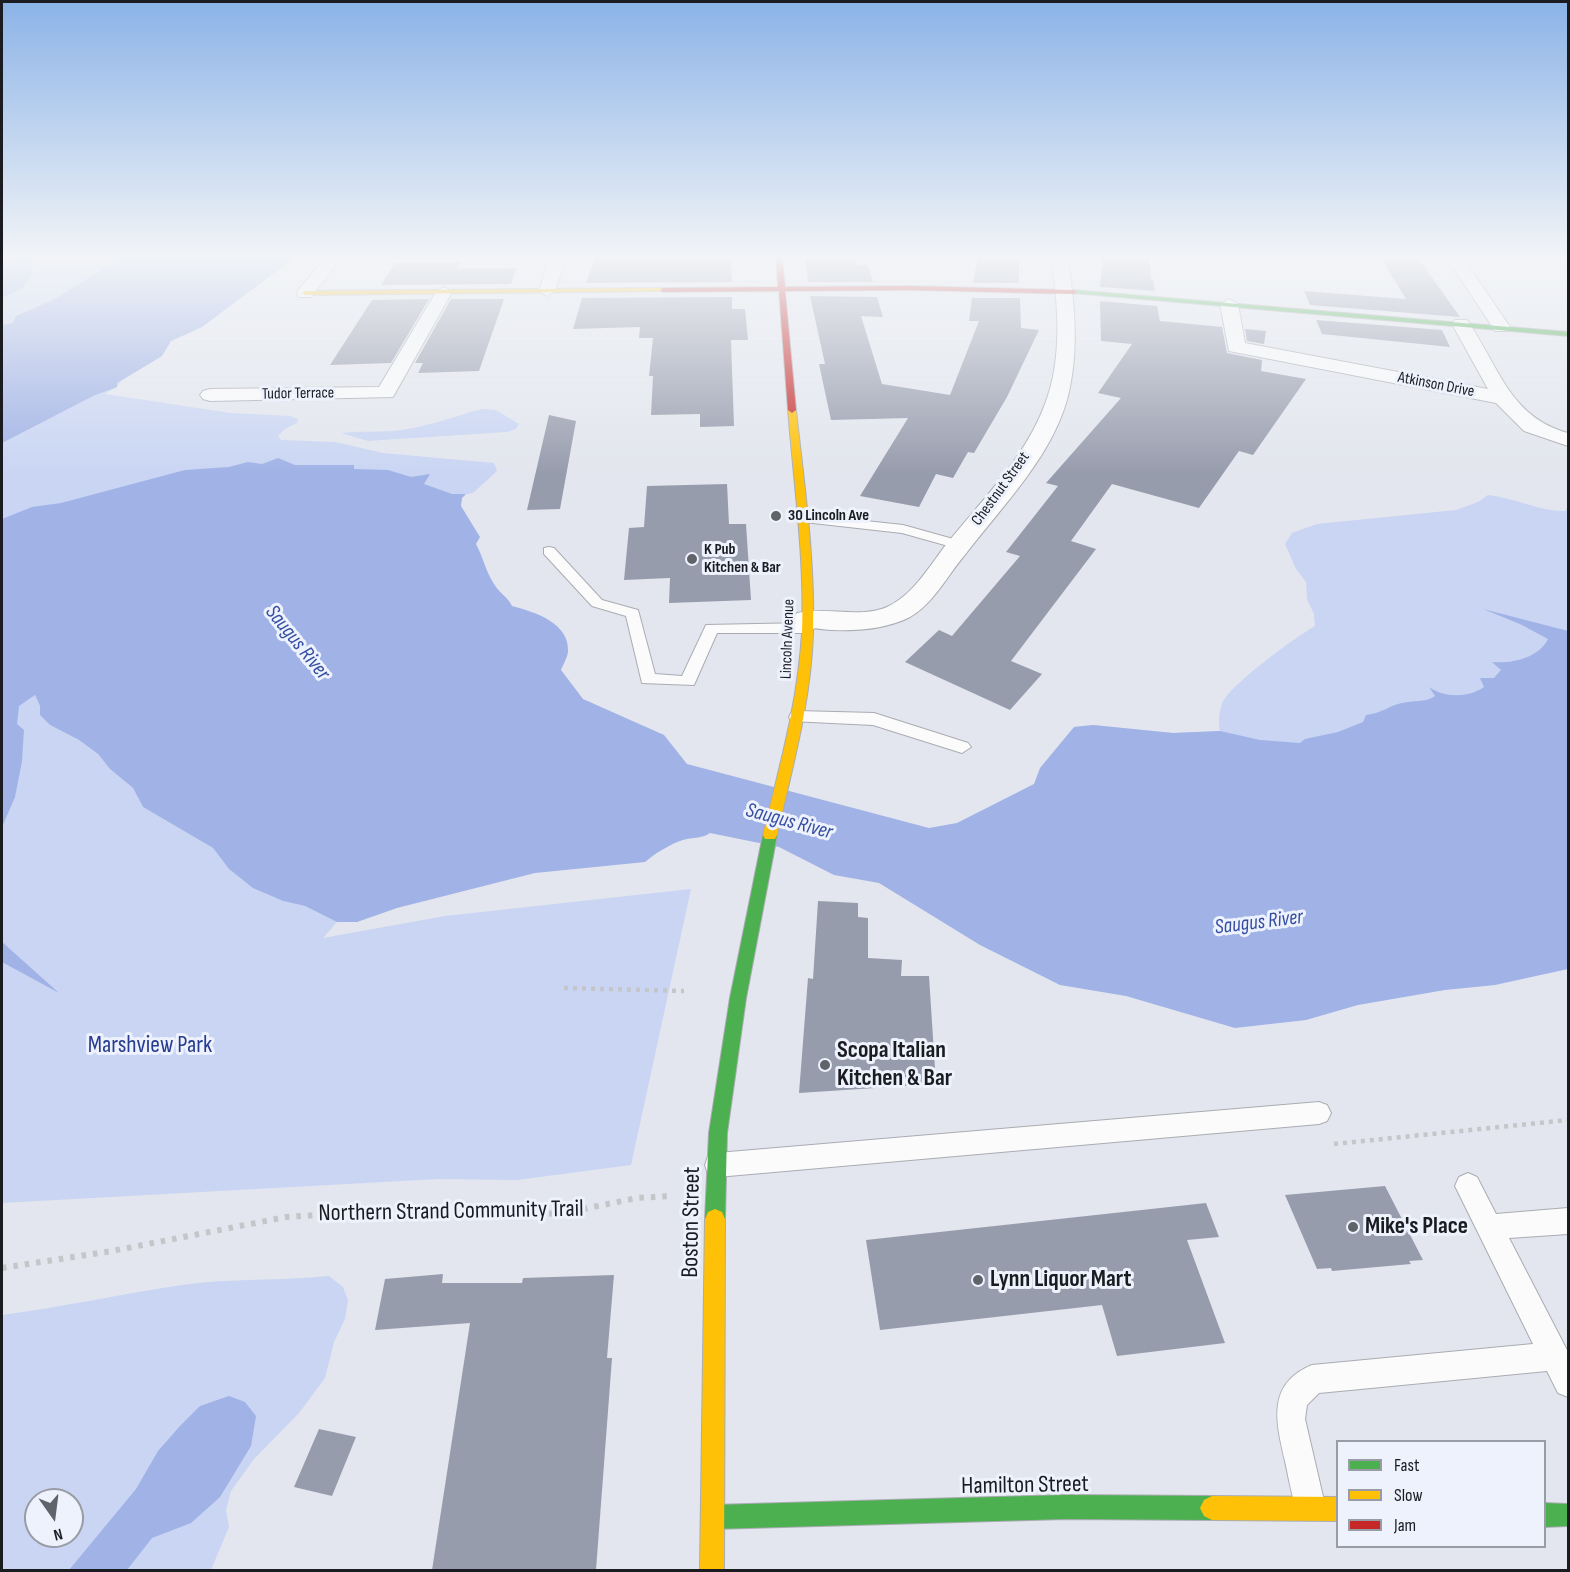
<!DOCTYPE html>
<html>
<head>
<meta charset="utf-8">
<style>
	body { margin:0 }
	#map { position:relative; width:1570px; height:1572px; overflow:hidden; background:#e3e6ee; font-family:"Sofia Sans Condensed",sans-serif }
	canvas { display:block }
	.frame { position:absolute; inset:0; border:3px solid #1a1c21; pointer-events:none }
	.legend { position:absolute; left:1336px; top:1440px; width:210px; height:108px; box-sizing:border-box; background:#edf2fd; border:2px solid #999ca5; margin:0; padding:8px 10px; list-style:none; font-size:18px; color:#1a1c21 }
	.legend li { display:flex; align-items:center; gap:12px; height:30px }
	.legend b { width:30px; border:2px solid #999ca5 }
	.north { position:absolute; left:24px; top:1488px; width:60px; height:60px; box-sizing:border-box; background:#edf2fd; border:2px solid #999ca5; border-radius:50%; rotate:166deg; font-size:16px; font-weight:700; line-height:24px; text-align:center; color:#1a1c21 }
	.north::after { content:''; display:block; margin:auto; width:21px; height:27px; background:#606369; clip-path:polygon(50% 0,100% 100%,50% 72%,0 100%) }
</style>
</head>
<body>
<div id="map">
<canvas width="1570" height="1572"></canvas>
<div class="frame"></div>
<ul class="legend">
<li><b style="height:8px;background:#4caf50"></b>Fast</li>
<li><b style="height:8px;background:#ffc107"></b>Slow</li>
<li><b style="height:8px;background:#c62828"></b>Jam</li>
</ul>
<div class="north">N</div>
</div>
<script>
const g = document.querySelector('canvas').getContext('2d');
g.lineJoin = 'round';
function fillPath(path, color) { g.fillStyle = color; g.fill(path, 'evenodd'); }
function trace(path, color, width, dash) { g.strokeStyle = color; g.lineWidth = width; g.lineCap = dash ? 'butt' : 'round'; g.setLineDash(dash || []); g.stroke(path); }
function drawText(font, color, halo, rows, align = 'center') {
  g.font = font + ' "Sofia Sans Condensed",sans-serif'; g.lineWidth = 6; g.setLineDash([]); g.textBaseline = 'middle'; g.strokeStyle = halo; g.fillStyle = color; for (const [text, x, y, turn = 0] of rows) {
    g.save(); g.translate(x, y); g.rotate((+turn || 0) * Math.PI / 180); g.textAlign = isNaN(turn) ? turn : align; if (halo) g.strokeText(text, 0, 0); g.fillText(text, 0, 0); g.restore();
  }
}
fillPath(new Path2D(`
	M2,255H298L202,327L171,341L162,356L121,381L117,387L105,394L231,413L290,416L298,419L297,423L285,429L278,436L281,440L335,442L383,453L494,463L497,471L473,493L2,579Z
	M482,409L496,410L519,424L516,429L507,432L368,441L341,433C358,431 376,432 393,431C424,428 452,417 482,409Z
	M1488,495C1515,498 1541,512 1566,511L1568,503V674L1075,848L1079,737L1074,727L1093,725L1173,733L1220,731C1218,723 1219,712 1222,704C1228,686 1296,637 1315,626L1314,614L1307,599L1306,582L1296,569L1285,544L1292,533L1317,524L1456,510L1478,502Z
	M35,695L40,706V715L50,725L79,740L98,754L110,769L133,788L143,807L213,848L229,869L253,887L283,901L305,906L337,922L323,938L445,916L691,889L631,1165L517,1180L438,1179L2,1203V709Z
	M329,1276L343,1287L348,1300L345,1319L334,1342L325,1378L299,1413L254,1459L231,1491L226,1510L229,1527L211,1570H2V1315C62,1307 122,1294 182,1285C231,1278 280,1281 329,1276ZM36,1500H72V1536H36Z`), '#c9d5f3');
fillPath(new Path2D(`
	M2,255H35V262L31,271L34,274L21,289L2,298Z
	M126,255H298L202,327L171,341L162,356L117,383V387L93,396L2,443V325L13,323L16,316L53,300Z
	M278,458L295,465H354V469L388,470L411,477L430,474L424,484L452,494H466L462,498L461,506L480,537L476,544C483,557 486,572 494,584C499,593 507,596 512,606C535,612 570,623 568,652C567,658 563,665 561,670L583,699L664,735L687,764L929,828L957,823L1034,784L1040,768L1074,727L1093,725L1173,733L1220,731L1260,740L1300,743L1305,739L1338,732L1363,722L1366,715C1383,713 1388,706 1402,703C1413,700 1425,703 1435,696L1429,687C1444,698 1469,698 1484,687L1480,678H1494L1501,670L1492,662C1511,664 1539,658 1548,639L1520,624L1483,609L1568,631V969L1495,985L1445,990L1358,1005L1306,1020L1235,1028L1126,996L1060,985L980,945L879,883L834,875L779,847L710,833C701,839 693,837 683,840C672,843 654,854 645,862L535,873L397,908L357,922H337L305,906L283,901L253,888L229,869L213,848L143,807L133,788L110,769L98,754L79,740L50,725L40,715V706L35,695L19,706L17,724L24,730L22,761L15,797L2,827V519L32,507L61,503L185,470L229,467L248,462L262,464Z
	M2,942L59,993L2,962Z
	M229,1396L245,1402L256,1416L251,1446L220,1497L191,1523L152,1538L127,1570H69L136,1489L158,1451L180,1426L200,1406Z`), '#a0b2e6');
fillPath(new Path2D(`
	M596,255H731L732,282L586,283Z
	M805,255H855L857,265H868L873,282H808Z
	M1103,255H1149L1151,279H1153L1155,291L1100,287Z
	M1379,255H1416L1460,317L1310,305L1304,291L1406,299Z
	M978,256L1019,258V283H973Z
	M460,262L457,269L517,268L511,284L381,285L395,263Z
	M810,296L877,297L883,317L861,316L882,384L950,395L979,321H969L972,298H1020L1021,328L1039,330L1007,397L974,453L968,452L953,478L936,474L919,507L860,496L908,418L831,420L819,364H825Z
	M732,297V309H745L748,340H731L734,426L700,427V414L651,415L653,376H649L653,338H639L640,327L573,329L582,298Z
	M429,299L391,363L330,365L372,300Z
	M451,299H504L479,371L418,373L423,363H415Z
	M1100,301L1157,306L1160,321L1222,327L1227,353L1262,360L1261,371L1306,379L1253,455L1239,451L1199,508L1112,484L1071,541L1096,549L1011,661L1042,674L1010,710L905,662L939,630L952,636L1020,556L1006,552L1058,486L1046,483L1121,398L1098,393L1132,344L1101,341Z
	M1316,320L1442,330L1450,347L1322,334Z
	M1245,329L1266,331L1264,344L1247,341Z
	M549,415L576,421L560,509L527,510Z
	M727,484L729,524H746L751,600L669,603L670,578L624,580L629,528L644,527L647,486Z
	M818,901L858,903V917L868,918V958L902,960L901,976H929L936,1084L799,1093L808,978L813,979Z
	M1385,1186L1423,1260L1409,1261L1411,1264L1332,1271L1331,1268L1317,1269L1285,1195Z
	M1206,1203L1219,1237L1187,1240L1225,1343L1117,1356L1102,1305L880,1330L866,1240Z
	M443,1274L442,1283H522L523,1278L614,1275L607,1358H612L596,1570H432L470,1323L375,1330L385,1279Z
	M319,1429L356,1437L332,1496L294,1487Z`), '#979cad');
const lane = new Path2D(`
	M800,514L903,525L964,542L966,545L959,549L902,533L795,521V515Z
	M549,547L554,548L602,600L638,610L655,674L682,676L706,625L807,623L815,628L807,633H717L694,685L642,683L626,616L592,606L544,554V548Z
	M797,711L874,713L968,743L971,747L962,753L873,725L791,721L789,717L791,713Z
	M1319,1102L1327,1105L1331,1113L1327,1121L1319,1124L717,1177L708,1174L705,1165L708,1156L717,1153Z
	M1468,1173L1477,1177L1496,1214L1568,1208V1234L1509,1238L1568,1352V1397L1558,1393L1547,1371L1319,1393L1307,1405L1305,1419L1325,1505L1321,1516L1310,1520L1299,1516C1292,1498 1289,1480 1285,1461C1276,1422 1266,1384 1312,1365L1533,1344L1455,1186L1459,1177Z`);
const street = new Path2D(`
	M328,255H344L311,297H299L297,293L299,289Z
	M550,255H566L555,291L547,296L539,291Z
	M1051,255H1067C1074,298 1079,344 1070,387C1058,451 1003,505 964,556C947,576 934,603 910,617C879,633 830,633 797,625L793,619L797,613C826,606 859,619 887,607C915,594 931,563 949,541C984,498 1026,456 1045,404C1063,358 1058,302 1051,255Z
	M1445,255H1461L1510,327L1507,331H1495Z
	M444,287L452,292L393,397L210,401L203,399L200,395L203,391L210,389L379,387L436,292Z
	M1229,299L1238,304L1245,343L1488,389L1452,324L1455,320H1467C1499,366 1509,417 1568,433V446L1524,431L1496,403L1229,351L1220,304Z`);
const fast = new Path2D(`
	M1074,290L1568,332V336L1072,293Z
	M770,830L775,831L777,835L746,998L727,1133L725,1219L722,1226L715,1229L708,1226L705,1219L709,1133L730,998L763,835L765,831Z
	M1066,1495L1212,1496L1220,1500L1224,1508L1220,1516L1212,1520L1066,1519L713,1529L705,1525L701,1517L705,1509L713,1505Z
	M1544,1503L1568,1504V1526L1544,1527Z`);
const slow = new Path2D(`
	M663,288L665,291L305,295L302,293L305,291Z
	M792,407L796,410C804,484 815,558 813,633C811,702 792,768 777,835L775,839H765L763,835C779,769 798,702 802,633C805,559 794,484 788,410Z
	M715,1209L722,1212L725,1219L724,1570H700L705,1219L708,1212Z
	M1212,1496L1338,1497V1521L1212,1520L1204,1516L1200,1508L1204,1500Z`);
const jam = new Path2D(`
	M776,255H782L785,287L910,286L1074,290L1077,292L1074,294L910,290L785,291L796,410L792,413L788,410L779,291L663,292L660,290L663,288L778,287Z`);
trace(lane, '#aaacb2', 2);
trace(street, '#aaacb2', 2);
trace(fast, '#aaacb2', 2);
trace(slow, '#aaacb2', 2);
trace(jam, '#aaacb2', 2);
trace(new Path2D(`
	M564,988L684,991
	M1334,1144L1568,1120`), '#c4c6c9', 4.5, [4, 5]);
trace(new Path2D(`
	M2,1268L112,1251L286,1217L430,1208L559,1214L637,1198L671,1196`), '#c4c6c9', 6, [4.5, 7]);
fillPath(lane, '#fbfbfc');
fillPath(street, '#fbfbfc');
fillPath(fast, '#4caf50');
fillPath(slow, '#ffc107');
fillPath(jam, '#c62828');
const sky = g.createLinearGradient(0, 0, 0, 475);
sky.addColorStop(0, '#8bb3e7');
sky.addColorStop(0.54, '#f2f4f7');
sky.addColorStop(1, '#f2f4f700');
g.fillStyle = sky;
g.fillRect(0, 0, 1570, 475);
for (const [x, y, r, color] of [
	[776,516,6,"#606369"],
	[692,559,6,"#606369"],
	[825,1065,6,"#606369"],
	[1353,1227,6,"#606369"],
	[978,1280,6,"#606369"]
]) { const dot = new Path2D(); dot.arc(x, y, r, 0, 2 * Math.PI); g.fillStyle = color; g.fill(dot); trace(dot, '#edf2fd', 2); }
drawText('16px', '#1a1c21', '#edf2fd', [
	["Atkinson Drive",1436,385,11],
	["Tudor Terrace",298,394,-1],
	["Chestnut Street",1001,489,-54],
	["Lincoln Avenue",788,639,-88]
]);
drawText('bold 16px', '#1a1c21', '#edf2fd', [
	["30 Lincoln Ave",788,516],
	["K Pub",704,550],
	["Kitchen & Bar",704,568]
], 'left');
drawText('italic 21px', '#364ea2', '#edf2fd', [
	["Saugus River",297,643,51],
	["Saugus River",789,822,15],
	["Saugus River",1259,923,-7]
]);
drawText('24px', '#283c8f', '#edf2fd', [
	["Marshview Park",150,1046]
]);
drawText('bold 24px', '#1a1c21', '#edf2fd', [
	["Scopa Italian",837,1051],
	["Kitchen & Bar",837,1079],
	["Mike's Place",1365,1227],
	["Lynn Liquor Mart",990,1280]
], 'left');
drawText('24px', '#1a1c21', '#edf2fd', [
	["Northern Strand Community Trail",451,1212,-1],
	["Boston Street",692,1222,-89],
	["Hamilton Street",1025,1486,-1]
]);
</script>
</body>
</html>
